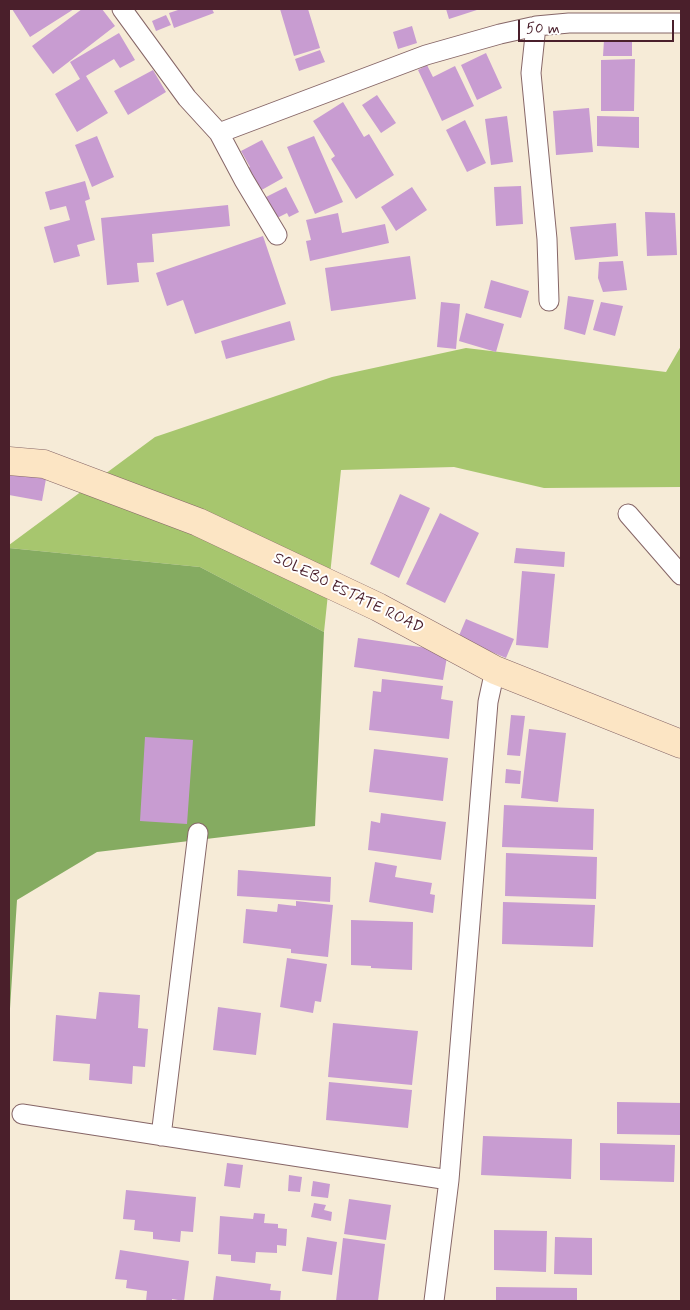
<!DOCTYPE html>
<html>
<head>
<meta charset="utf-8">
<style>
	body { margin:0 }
	#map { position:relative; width:690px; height:1310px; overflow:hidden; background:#f6ebd7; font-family:Mynerve,sans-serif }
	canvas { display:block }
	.frame { position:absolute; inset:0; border:10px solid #4a1f2b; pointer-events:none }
	.scale { position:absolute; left:518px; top:20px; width:156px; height:22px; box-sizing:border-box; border:2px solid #4a1f2b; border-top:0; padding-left:6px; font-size:15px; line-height:18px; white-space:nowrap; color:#4a1f2b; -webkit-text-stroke:4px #fff; paint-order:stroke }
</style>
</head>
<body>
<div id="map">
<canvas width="690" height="1310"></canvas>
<div class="frame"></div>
<div class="scale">50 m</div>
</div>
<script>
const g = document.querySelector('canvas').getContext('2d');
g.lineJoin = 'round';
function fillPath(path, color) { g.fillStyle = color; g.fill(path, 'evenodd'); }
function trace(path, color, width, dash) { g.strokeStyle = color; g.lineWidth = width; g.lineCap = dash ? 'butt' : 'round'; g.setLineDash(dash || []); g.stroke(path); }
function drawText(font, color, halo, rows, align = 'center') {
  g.font = font + ' Mynerve,sans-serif'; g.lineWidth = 4; g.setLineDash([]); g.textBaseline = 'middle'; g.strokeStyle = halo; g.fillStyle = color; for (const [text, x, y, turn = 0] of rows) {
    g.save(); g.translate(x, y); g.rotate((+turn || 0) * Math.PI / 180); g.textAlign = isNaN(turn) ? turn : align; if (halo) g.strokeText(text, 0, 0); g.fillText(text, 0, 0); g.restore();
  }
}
fillPath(new Path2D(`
	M681,346V487L544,488L454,467L341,470L324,632L200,567L9,548V545L155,437L332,377L466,348L666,372Z`), '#a7c66e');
fillPath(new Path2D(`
	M9,548L200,567L324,632L315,826L97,852L17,900L9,1024Z`), '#85ab61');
fillPath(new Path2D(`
	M12,9H74L30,37Z
	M82,9H102L115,26L53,74L32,46Z
	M181,9H212L214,13L174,28L169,13Z
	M280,9H308L320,48L294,56Z
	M446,9H480L449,19Z
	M166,15L171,25L156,31L152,21Z
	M412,26L417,43L398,49L393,32Z
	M119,33L135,60L120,68L114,59L86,76L108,113L77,132L55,94L80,79L70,62Z
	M604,40H632V56H603Z
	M320,50L325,62L299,71L295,59Z
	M486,53L502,88L477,100L461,65Z
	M635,59L634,111H601V60Z
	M427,65L433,77L455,66L474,106L442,121L418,70Z
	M153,70L166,92L128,115L114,91Z
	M377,95L396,123L381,133L362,105Z
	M343,102L364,137L369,134L394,175L356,199L331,159L335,156L313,121Z
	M589,108L593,152L556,155L553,111Z
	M507,116L513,162L491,165L485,119Z
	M597,116L639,117V148L597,146Z
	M465,120L486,163L467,172L446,130Z
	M97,136L114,177L92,187L75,145Z
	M314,136L343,202L315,214L287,147Z
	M262,140L283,178L258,192L246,169L250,167L241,151Z
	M85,181L90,199L85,201L95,240L77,245L80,256L54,263L44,227L70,220L66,206L50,210L45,192Z
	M521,186L523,224L496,226L494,187Z
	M286,187L299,212L289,217L287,213L273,220L262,199Z
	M412,187L427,210L396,231L381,207Z
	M228,205L230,226L152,234L154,262L137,263L139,282L107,285L101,218Z
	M645,212L675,213L677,255L647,256Z
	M338,213L342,233L385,224L389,243L310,261L306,241L311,240L306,220Z
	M616,223L618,256L575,260L570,227Z
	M263,236L286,304L195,334L183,300L167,306L156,273Z
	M410,256L416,299L331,311L325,268Z
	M623,261L627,290L603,292L598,278L599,262Z
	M491,280L529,291L521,318L484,308Z
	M568,296L594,300L585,335L564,329Z
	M441,302L460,304L456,349L437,347Z
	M601,302L623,306L615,336L593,330Z
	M466,313L504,324L496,352L459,341Z
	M290,321L295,340L226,359L221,341Z
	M9,472L46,479L42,501L9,495Z
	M400,494L430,508L399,578L370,564Z
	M440,513L479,533L445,603L406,584Z
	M516,548L565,552L564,567L514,563Z
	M522,571L555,574L548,648L516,645Z
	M466,619L514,639L506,658L458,638Z
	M358,638L448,651L443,680L354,667Z
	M382,679L443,686L441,699L453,701L449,739L369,730L373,691L381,692Z
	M511,715L525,716L520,756L507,755Z
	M529,729L566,733L558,802L521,798Z
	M145,737L193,740L187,824L140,821Z
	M374,749L448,758L443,801L369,792Z
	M506,769L521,771L520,784L505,783Z
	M504,805L594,809L593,850L502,847Z
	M381,813L446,822L441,860L368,850L371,821L380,823Z
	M506,853L597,857L596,899L505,896Z
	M375,862L397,866L395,877L432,883L430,894L435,895L433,913L369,902Z
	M238,870L331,877L330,902L237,896Z
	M296,901L333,905L328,957L291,953V949L243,943L246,909L277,912L278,904L296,906Z
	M503,902L595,905L593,947L502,944Z
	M351,920L413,922L412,970L371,968V966L351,965Z
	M287,958L327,964L321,1002L315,1001L313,1013L280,1007Z
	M99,992L140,995L138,1028L148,1029L145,1067L133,1066L132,1084L89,1080L90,1064L53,1061L56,1015L96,1019Z
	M218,1007L261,1013L256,1055L213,1050Z
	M333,1023L418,1031L412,1085L328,1077Z
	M329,1082L412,1090L408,1128L326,1120Z
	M617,1102L681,1103V1135L617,1134Z
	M483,1136L572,1139L571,1179L481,1175Z
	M600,1143L675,1145L674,1182L600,1180Z
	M227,1163L243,1165L240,1188L224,1186Z
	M289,1175L302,1177L300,1192L288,1191Z
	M313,1181L330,1184L328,1198L311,1196Z
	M126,1190L196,1197L193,1232L181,1231L180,1242L153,1239V1232L134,1230L135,1220L123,1219Z
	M349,1199L391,1205L386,1240L344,1234Z
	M314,1203L326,1205L324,1210L332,1212L331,1221L311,1217Z
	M254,1213L265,1214L264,1223L278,1224V1228L287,1229L286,1246L277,1245V1253L256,1252L255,1263L231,1261V1255L218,1254L220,1216L253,1219Z
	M494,1230L547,1231L546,1272L494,1270Z
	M307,1237L337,1242L332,1275L302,1271Z
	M555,1237L592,1238V1275L554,1274Z
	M343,1238L385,1244L378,1301H336Z
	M120,1250L189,1261L184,1301L172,1299V1301H146L147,1291L126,1288L127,1280L115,1279Z
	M216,1276L271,1284L270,1290L281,1291L280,1301H213Z
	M496,1287L577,1288V1301H496Z`), '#c89cd1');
const street = new Path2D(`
	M122,9L187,98L219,133L244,180L277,235
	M536,26L531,73L547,239L549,301
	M219,133L426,55L500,34L536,26L569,23H681
	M628,514L681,575
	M22,1114L449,1180
	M161,1136L198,833
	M434,1301L449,1180L488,702L495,670`);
const secondary = new Path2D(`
	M9,461L44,464L198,522L378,607L495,670L681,744`);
trace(street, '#866667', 21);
trace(secondary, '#866667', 29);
trace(street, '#fff', 19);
trace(secondary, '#fce5c4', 28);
drawText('16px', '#4a1f2b', '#fff', [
	["SOLEBO ESTATE ROAD",348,594,26]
]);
</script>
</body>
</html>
